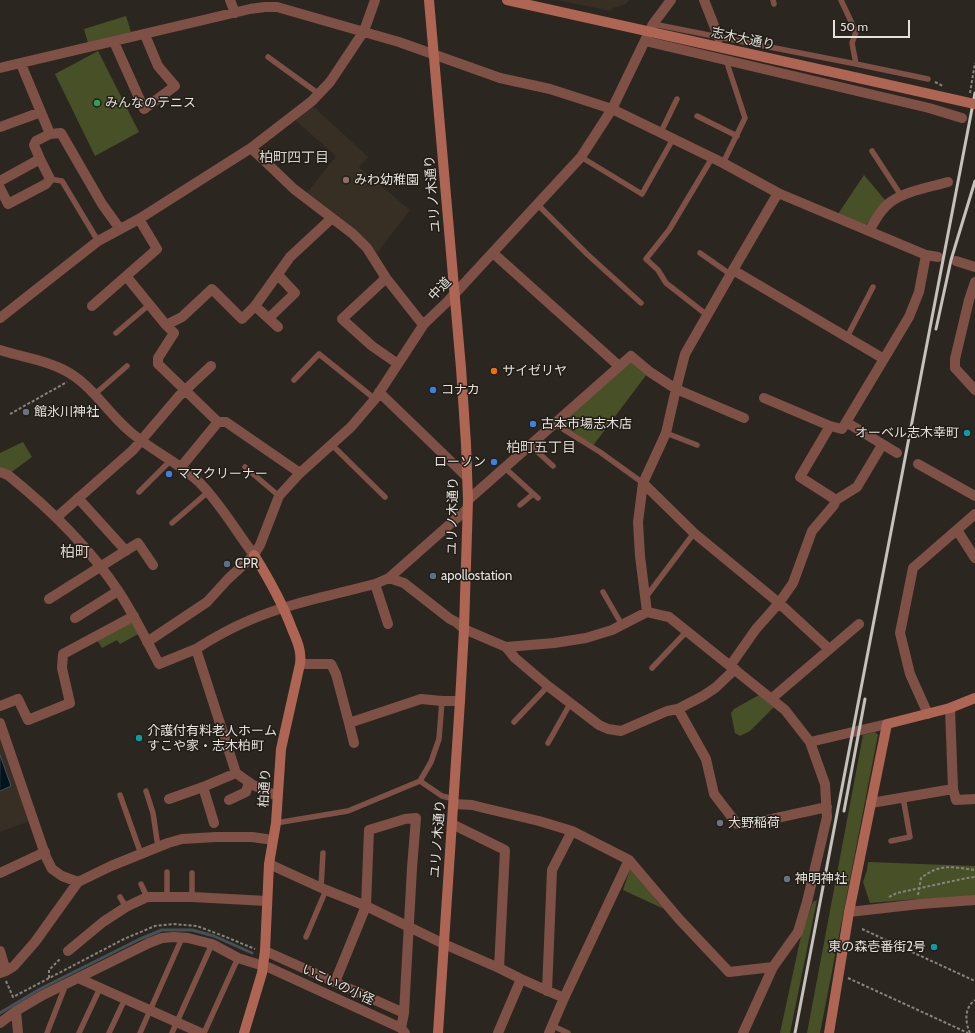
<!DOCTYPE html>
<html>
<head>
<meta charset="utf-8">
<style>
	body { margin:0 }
	#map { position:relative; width:975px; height:1033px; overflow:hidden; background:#2b2720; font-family:Cabin,sans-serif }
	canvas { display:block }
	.scale { position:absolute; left:833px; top:20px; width:77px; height:18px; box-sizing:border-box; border:2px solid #e5e2de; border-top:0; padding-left:5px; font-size:12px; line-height:14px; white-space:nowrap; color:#e5e2de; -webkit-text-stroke:3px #221d17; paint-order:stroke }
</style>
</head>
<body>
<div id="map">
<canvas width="975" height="1033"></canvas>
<div class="scale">50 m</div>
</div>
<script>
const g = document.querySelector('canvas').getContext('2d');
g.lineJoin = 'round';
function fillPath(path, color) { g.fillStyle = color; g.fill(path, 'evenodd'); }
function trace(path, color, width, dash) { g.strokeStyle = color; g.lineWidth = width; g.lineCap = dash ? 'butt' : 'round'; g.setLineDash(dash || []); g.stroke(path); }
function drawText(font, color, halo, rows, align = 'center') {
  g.font = font + ' Cabin,"Noto Sans JP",sans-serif'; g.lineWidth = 3; g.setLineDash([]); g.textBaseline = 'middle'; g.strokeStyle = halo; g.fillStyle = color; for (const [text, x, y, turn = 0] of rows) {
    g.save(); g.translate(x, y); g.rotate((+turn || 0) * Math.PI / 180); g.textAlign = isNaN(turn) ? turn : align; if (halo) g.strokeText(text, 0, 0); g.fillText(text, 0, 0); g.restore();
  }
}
fillPath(new Path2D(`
	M557,0H629L626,4L613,8L610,11Z
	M313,106L368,157L359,167L410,210L377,253L358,234L306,194L336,156L295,120Z
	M0,736L30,821L0,832Z`), '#372f24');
fillPath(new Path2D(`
	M126,16L131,32L88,43L84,29Z
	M98,51L139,132L95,156L55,74Z
	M864,175L885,200L866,225L838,214Z
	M631,362L647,374L592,447L553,423Z
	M23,442L32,457L9,474L0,471V453Z
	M134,616L142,632L120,644L117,640L102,648L95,637Z
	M759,695L774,707L750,731L740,736L735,733L731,713L734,709Z
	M875,732L878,735L820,1033H807L863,735Z
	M868,862L975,866V898L919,899L870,903L863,882L867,870Z
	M633,868L644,880L656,900L664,909L623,890L630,869Z
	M817,900L790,1033H780L801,936L813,902Z`), '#475026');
const water = new Path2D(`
	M0,755L11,786L0,791Z`);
fillPath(water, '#01131d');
trace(water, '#455157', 1);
trace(new Path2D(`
	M0,1013L40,989L140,939L162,930H192L214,936L252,953`), '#455157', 3);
trace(new Path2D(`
	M935,82L943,86
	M970,93L975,63
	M10,414L67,382
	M918,895L921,878C941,863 952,867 975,870
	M889,897L897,893L967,878L975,877
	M862,929L975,981
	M49,978V970L61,958
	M848,978L968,1033
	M6,981L13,997L124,939L155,926L173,924L197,926L226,937L255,949
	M970,1033C965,1022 964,1008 975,1000`), '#87837e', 2, [3, 2]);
trace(new Path2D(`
	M773,0L774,4
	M841,0L856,32L852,43L856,64
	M653,24L856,64L928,79
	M268,57L319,94
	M697,116L737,136
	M661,132L677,99
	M872,151L902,197
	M581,157L642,194L673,139
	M723,163L745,118L726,60
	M50,179L62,181L98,241
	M538,205L587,254L641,303
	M700,253L730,274
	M707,315L666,283L658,270L646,259L669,230L712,158
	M116,333L150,304
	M847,337L873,287
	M294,380L319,354L375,399
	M95,394L127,366
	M553,423L600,452L643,483
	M666,433L697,445
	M332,445L385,497
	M530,445L553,466
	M245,467L279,496
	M505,468L538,498
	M139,492L167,464L170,460
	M520,505L533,494
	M172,523L208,492
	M603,592L622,625
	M646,597L694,533
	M652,668L687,631
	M514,722L548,686
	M548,743L570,704
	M420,781L442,796L454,799
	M146,791L153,813L158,847
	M120,795L141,854
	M276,823L348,811L420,781L431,762L439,739L442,701
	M891,841L910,837L903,797
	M141,884L147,897
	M321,887L323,853
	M167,896V872
	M120,897L126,907
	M192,897V873
	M306,937L326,890
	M553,1026L568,1033
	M47,1033L66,984
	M79,1033L100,988
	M109,1033L125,999
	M140,1033L182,938
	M172,1033L212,944
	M204,1033L238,958`), '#7f5045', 5.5);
trace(new Path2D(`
	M230,0L235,13
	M704,0L719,38
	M645,41L929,108L962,118
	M114,42L144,109L175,86L158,66L145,35
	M0,68L250,9L265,7H277L399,42L500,78L550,89L612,109L723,163L778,193L926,255L938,257
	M0,127L41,112
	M50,134L61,133L102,204L120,229
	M251,148L294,189L353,234L367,248L386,278L420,321L424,324
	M0,181L40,159
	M0,188L8,204L46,184L50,179L40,159L34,145L36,141L50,134L21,64
	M869,231C875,221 881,208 892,201C906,191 931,187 948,182
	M493,253L619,366
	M956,261L975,267
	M733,270L884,359
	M126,276L166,325L182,317L212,289L242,319L255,306L278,327
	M386,278L342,319L372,346L398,364
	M975,282L969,300L955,359V368L975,390
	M92,306L157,249L139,219
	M255,306L290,257L332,218
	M0,318L98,241L139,219L251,148L312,101L330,82L364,31L375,0
	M269,318L295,293L278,275
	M166,325L174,333L158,358V364L218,422L181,467
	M0,350C21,357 44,359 64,370C90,383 105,409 126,428C148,449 177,461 199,482C220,503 236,531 254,555
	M379,392L467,477
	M764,398L830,426
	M218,422H226L300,473
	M846,422L897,453
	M918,464L975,496
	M0,472L8,475C49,508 89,547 119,592C134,615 146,639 159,664L196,649L236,773L253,785L277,796
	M643,483L694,533L779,603L829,649
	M78,498L126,551
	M468,500L631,356L650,372L676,389L744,418
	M836,500L800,477L830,426L842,429L909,317L919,292L926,255
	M57,517L133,450L179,396L211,366
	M957,530L975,558
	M389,578L467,509
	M375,584L388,624
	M49,599L138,543L153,565
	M647,612L640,556L638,522L643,483L666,433L676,389L685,354L733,270L778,193
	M75,618L118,591
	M147,642L207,602L228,579L254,555L260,545L279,496L300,473L351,427L375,399L424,324L448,301L581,157L612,109L653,24L671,0
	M506,647L515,658L548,686L599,725L608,729L621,731L667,711L678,709L703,696L715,688L735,669
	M196,649C213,638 231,628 250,620C290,603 333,595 375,584L389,578L404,583L450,619L456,622L464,629L506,647L554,643L586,638L612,630L647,612L669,617L785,710L810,742L825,784L827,817L807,902L798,932L773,967L743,1033
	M300,664H331L336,674L349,723
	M730,666L756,629L779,603L793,583L812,531L834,505L836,500L857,487L882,445
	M771,699L859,624
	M0,706L18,699L28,720L70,703L62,668L63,654L134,616
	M950,708L953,789
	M678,709L706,759L714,794L737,824H749L827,807
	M928,714L910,674L900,633L913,568L975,514
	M0,723L46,857L52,869L62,876L78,882L111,866L168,843L182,839L216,837H252L273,840
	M810,742L887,724
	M354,743L349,723L421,699L442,701H460
	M169,799L203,787
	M229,800L246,792L249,782
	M871,803L953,789L956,800L975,799
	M454,804L472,805L484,808L539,821L572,831L629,860L679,919L729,972L773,967
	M214,823L203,787L236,773
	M452,824L505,850L499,968
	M269,864L326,890L366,906L444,944L499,968L521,979L564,998
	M0,873L45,852
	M849,912L920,904L975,900
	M0,951L6,971
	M68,951L103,922L126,907L147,897H192L267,901
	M265,951L404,1013
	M0,973L6,971L14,966L35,942L78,882
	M78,978L201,1033
	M335,982L366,906L369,830L405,819L416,818L412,868L404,1013L401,1028L405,1033
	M547,991L552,870L572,831
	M16,1011L18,1033
	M0,1023L16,1011L43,995L78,978L149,943L162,938L174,937L188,938L212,944L238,958L270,968L401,1028
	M498,1033L521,979
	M549,1033L564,998L629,860`), '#7f5045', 10);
trace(new Path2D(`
	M429,0L461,368L466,444L468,500L464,629L460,701L438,1033
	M507,0L827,71
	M244,1033L262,973L265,951L269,864L276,823L281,749L300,664C302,651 297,641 292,629C282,602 269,579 254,555
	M829,1033L849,912L887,724L950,708L975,698`), '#af6554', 10);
trace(new Path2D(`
	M936,329L951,260L975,181
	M844,811L865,699
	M795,1033L975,93`), '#c5c1bd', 3);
trace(new Path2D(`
	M827,71L975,104`), '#af6554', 10);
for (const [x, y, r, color] of [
	[97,103,4,"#2e9e5b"],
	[346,180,4,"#8d6e63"],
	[494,371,4,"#e8710a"],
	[433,390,4,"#3f7fe0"],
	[26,412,4,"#6b7280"],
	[533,424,4,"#3f7fe0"],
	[967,433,4,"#0f9aa8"],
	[494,462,4,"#3f7fe0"],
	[169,474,4,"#3f7fe0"],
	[227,564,4,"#5c6f8a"],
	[433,576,4,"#5c6f8a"],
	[139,738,4,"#0f9aa8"],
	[720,823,4,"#6b7280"],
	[787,879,4,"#6b7280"],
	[934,947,4,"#0f9aa8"]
]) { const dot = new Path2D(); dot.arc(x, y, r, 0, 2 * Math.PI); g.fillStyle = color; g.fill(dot); trace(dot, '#221d17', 1.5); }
drawText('13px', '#e5e2de', '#221d17', [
	["志木大通り",743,39,12],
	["ユリノ木通り",433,194,-95],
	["中道",440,289,-46],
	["ユリノ木通り",453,516,-89],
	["柏通り",265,788,-86],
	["ユリノ木通り",438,839,-86],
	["いこいの小径",338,985,25]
]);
drawText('13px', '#e5e2de', '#221d17', [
	["みんなのテニス",105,103],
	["みわ幼稚園",354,180],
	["サイゼリヤ",502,371],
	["コナカ",441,390],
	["館氷川神社",34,412],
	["古本市場志木店",541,424],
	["オーベル志木幸町",959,433,"right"],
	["ローソン",486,462,"right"],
	["ママクリーナー",177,474],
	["CPR",235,564],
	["apollostation",441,576],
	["介護付有料老人ホーム",147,731],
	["すこや家・志木柏町",147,746],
	["大野稲荷",728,823],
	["神明神社",795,879],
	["東の森壱番街2号",926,947,"right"]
], 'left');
drawText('14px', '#d9d3cb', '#221d17', [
	["柏町四丁目",294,158],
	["柏町五丁目",541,448]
]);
drawText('15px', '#d9d3cb', '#221d17', [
	["柏町",75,553]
]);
</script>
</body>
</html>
